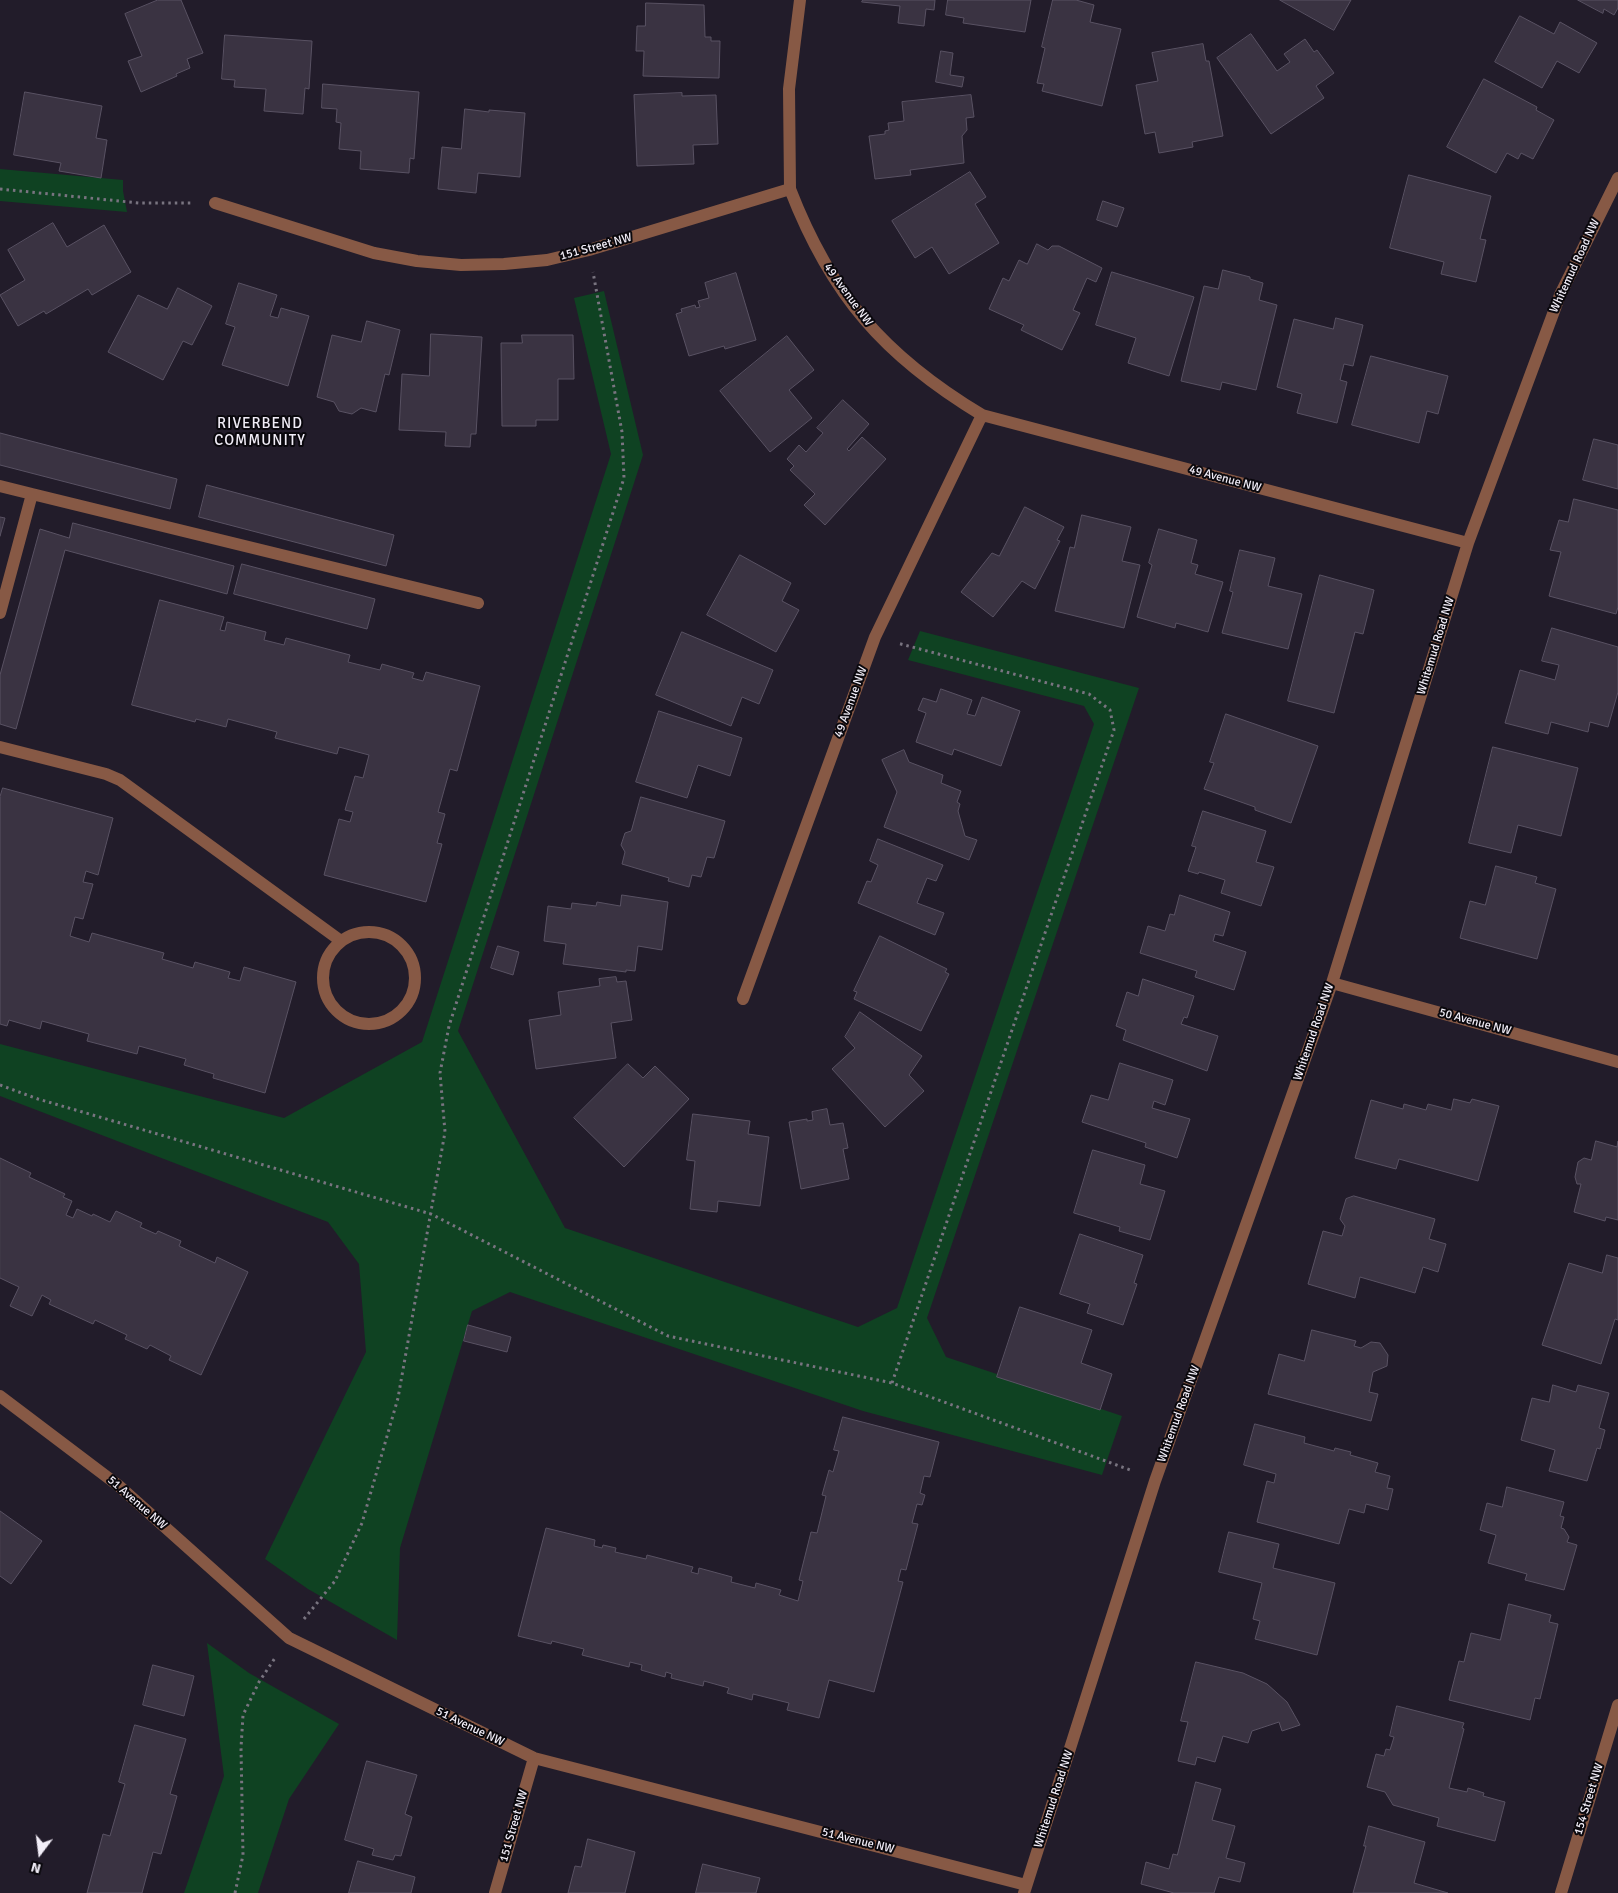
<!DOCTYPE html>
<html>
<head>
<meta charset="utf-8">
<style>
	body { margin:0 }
	#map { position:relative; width:1618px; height:1893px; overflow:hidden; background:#221c2a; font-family:Signika,sans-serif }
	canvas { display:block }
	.north { position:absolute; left:15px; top:1828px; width:50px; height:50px; -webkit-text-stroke:4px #0a080d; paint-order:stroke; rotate:195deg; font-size:14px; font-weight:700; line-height:20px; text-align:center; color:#f1edf7 }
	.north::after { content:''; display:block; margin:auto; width:18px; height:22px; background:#f1edf7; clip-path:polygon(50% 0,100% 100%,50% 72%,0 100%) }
</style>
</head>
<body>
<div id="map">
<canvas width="1618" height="1893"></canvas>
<div class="north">N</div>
</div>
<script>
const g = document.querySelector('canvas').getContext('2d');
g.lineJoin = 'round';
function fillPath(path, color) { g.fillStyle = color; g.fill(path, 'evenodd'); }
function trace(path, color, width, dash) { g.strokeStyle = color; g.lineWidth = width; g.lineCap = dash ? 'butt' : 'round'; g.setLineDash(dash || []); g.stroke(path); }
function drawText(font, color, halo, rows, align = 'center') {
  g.font = font + ' Signika,sans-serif'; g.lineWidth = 4; g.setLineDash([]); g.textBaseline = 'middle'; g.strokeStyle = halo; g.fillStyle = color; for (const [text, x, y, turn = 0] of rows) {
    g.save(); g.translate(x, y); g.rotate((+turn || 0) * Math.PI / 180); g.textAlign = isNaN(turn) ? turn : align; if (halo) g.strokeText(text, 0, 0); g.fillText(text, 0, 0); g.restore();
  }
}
fillPath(new Path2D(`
	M0,169L123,180V191L127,212L0,201Z
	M604,291L643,455L458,1031L565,1228L858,1327L897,1308L1094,724L1084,706L908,660L920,631L1139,688L927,1318L946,1357L1122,1416L1102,1475L863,1411L510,1292L472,1311L400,1548L397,1640L308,1589L265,1559L366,1352L359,1264L328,1222L0,1096V1044L284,1118L422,1042L611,454L574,298Z
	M207,1643L249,1673L339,1724L289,1799L258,1893H184L224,1776Z`), '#0f4222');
const building = new Path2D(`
	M158,0H181L203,53L187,59L190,68L176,74L177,76L141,92L128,61L142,56L125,14Z
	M863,0H935L934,10L926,9L924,26L898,23L900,6L862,2Z
	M948,0H1031L1025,32L963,23L964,18L946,15Z
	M1053,0H1076L1094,5L1090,22L1121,29L1102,106L1042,91L1044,84L1037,83L1045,48L1042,47Z
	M1280,0H1351L1334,30Z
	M1578,0H1618V8L1614,15L1604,9L1603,13Z
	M646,3L704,5L705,37H711V41H720L719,78L643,76L644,51H636L637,26H645Z
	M1520,16L1554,34L1560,22L1597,43L1579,73L1557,61L1542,88L1495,62Z
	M1251,34L1277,71L1290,62L1284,54L1305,39L1314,52L1317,50L1334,73L1316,86L1324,98L1271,134L1217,58Z
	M225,35L312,41L309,89L305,88L303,114L264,111L266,89L234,87L235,80L222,79Z
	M1203,44L1206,61H1209L1223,136L1192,142L1193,147L1159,153L1155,132L1145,134L1136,85L1158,81L1152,53Z
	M941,51L953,53L950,75L964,77L962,87L936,82Z
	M1484,79L1537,107L1536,110L1554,120L1533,159L1521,153L1518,159L1507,153L1496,173L1447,147Z
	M323,84L419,92L414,159L410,158L409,173L360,169L361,151L339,149L341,123L336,122L337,109L322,108Z
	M25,92L102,106L96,138L107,140L101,178L59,171L61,163L14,155Z
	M682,93V96L716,95L718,144L693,145L694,164L637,166L634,95Z
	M971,95L974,117L966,118L967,130L962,136L964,163L910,170L911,175L875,179L869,136L885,134V131L889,130L888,123L904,121L902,102Z
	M465,109L489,112V110L525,113L520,177L478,173L476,193L438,189L442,147L461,149Z
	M970,172L986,197L975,204L999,243L949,274L932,247L915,258L892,221Z
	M1409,175L1491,196L1480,239L1486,240L1476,282L1441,274L1444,262L1390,248Z
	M1103,201L1124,208L1117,227L1097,220Z
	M53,223L67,247L104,225L131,272L92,295L88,289L46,314L44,311L18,326L0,295L25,280L8,250Z
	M1037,244L1048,250L1052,246H1059L1102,268L1096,282L1087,278L1073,310L1080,313L1062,350L1021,330L1024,325L989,309L1003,278L1009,281L1019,260L1027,264Z
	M1223,270L1250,277V279L1263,283L1259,300L1277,305L1256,390L1222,382L1220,390L1181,381L1204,286L1218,289Z
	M1112,272L1194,297L1169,376L1128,363L1136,338L1096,325Z
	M736,273L756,340L725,349L724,346L689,356L676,314L682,312L681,309L695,305L696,308L700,307L698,301L709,298L705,283Z
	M239,283L277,295L270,316L278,318L281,308L309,316L288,386L222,365L235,327L226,324Z
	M178,288L212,306L192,345L183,341L163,380L108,352L138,295L167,309Z
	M1336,318L1363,325L1353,366L1344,364L1340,380L1347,382L1337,423L1297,413L1302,394L1277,387L1294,319L1333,329Z
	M367,321L400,330L389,375L385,374L376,412L361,408L352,414L339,411L334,402L317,397L332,335L361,342Z
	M431,334L482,337L476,434H471L470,447L445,446L446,432L399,430L402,374L429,376Z
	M522,335H573L574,379H558V420H536V426H502L501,343H522Z
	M787,336L814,370L789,390L812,418L770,452L720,391Z
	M1371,356L1448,376L1438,414L1427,411L1419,443L1352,425Z
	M843,400L869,424L847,449L849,451L862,437L886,459L825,525L804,505L815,494L790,470L794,466L787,459L799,445L806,452L823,433L817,428Z
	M0,433L177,479L170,509L0,465Z
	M1594,439L1618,445V489L1583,480Z
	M207,485L394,535L386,566L199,517Z
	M1574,499L1618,510V607L1616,614L1549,596L1561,552L1550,550L1559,520L1568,522Z
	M1025,507L1064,527L1057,540L1060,541L1035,589L1022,581L993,617L961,592L992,553L999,556Z
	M1082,515L1131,527L1122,561L1140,565L1124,628L1055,611L1070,547L1074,548Z
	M0,517L5,518L0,536Z
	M73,523L234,566L227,594L65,550L16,729L0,724V675L40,529L69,538Z
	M1159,529L1197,540L1191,563L1198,565L1195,574L1223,582L1208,632L1176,623L1175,628L1137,617L1152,565L1149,563Z
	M1240,550L1275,558L1268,586L1302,594L1288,649L1222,633L1233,592L1230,591Z
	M740,555L791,583L782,601L799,610L776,652L707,615Z
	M242,564L375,599L367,629L234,594Z
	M1320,575L1374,590L1363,634L1355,632L1334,713L1288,701Z
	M160,600L224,617L220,630L225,631L227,622L266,632L264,640L284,645L286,638L350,655L348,662L380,670L382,664L414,673L412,678L423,681L426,672L480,686L457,771L450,769L438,812L445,814L437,843L442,844L426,902L324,875L339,819L350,822L353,812L345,810L355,776L363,778L369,755L339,747L337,754L275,738L277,732L228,719L226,727L196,719L195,722L132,705Z
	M1552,628L1618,647V692L1608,727L1590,722L1588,732L1551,722L1548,734L1505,723L1520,670L1555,680L1559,665L1542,661Z
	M682,632L773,670L759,704L742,697L731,726L656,695Z
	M941,689L972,700L967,714L975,716L982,697L1020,711L1001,766L954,749L952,755L916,742L926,713L918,710L923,698L936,702Z
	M659,711L742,738L730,776L698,765L687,798L636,782Z
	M1226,714L1318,746L1291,823L1255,810V807L1204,789L1214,763L1210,762Z
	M1493,747L1578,768L1561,836L1518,825L1511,853L1469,843Z
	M904,750L909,762L943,775L941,783L961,791L957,802L960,804L958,811L965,836L977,840L969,860L884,827L897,792L882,760Z
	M3,788L113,818L98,875L86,871L83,882L93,884L83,919L75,917L70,936L89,942L92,933L164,953L162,959L193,968L195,962L230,972L228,978L240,981L244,967L296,982L265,1093L213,1078L214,1074L184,1065L186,1059L139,1046L137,1054L87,1041L89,1034L42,1021L40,1029L9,1020L7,1026L0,1024V797Z
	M641,797L725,821L714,858L707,857L701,877L692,875L689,887L668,881L669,878L622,864L625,852L621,845L625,833L631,831Z
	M1203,811L1266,831L1256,862L1274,867L1261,906L1221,893L1225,880L1199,872L1198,874L1188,871L1196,847L1192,846Z
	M878,839L943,865L936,881L927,878L917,903L944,913L935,935L858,903L867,881L871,882L878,865L870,861Z
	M1496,866L1537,877L1535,883L1556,889L1537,959L1460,938L1470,901L1485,905Z
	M622,895L668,902L662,950L638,946L635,971L626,970V972L563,964L566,944L544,941L548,906L571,909L572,903L596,906L597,902L620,906Z
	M1180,895L1230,912L1223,936L1215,934L1213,941L1246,952L1234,990L1195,977L1197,971L1140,953L1148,926L1165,931L1170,914L1174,915Z
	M880,936L947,969L945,972L949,974L921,1031L854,999L857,992L854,991Z
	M498,946L519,952L513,975L491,968Z
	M616,977L617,982L626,981L632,1020L611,1023L616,1058L536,1069L529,1020L561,1015L558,992L600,986L599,979Z
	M1143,979L1194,996L1187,1018L1184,1017L1181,1024L1218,1036L1207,1071L1123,1040L1126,1030L1116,1026L1127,992L1138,996Z
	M860,1012L922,1056L909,1075L924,1091L885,1127L832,1069L855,1048L845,1037Z
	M1120,1063L1173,1080L1165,1105L1154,1101L1152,1108L1190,1119L1177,1158L1145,1147L1146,1143L1082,1122L1091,1095L1108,1100Z
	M628,1064L643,1078L655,1066L689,1099L624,1167L574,1118Z
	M1454,1099L1470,1103L1472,1099L1499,1106L1478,1181L1399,1159L1396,1169L1355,1158L1371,1100L1403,1109L1404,1104L1426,1110L1428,1104L1451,1110Z
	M827,1109L830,1125L843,1123L848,1148L843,1149L849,1179L801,1189L789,1122L807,1119V1121L813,1120L812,1112Z
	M693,1114L750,1121L748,1134L769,1137L760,1206L718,1201L717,1212L690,1209L695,1161L687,1160Z
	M1596,1141L1617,1147L1618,1141V1220L1606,1217L1605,1221L1574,1212L1581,1184H1577L1575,1177L1578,1162L1584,1158L1591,1160Z
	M1093,1150L1145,1165L1140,1184L1165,1191L1150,1240L1119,1231L1120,1227L1074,1213Z
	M0,1158L31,1173L29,1177L65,1194L63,1197L72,1201L66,1215L73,1218L77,1209L92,1216L93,1214L110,1222L116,1211L142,1223L140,1227L156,1234L158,1231L181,1241L179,1246L215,1263L217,1257L248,1272L201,1375L169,1360L171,1356L150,1345L147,1349L125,1339L127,1335L95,1320L93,1324L49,1304L51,1300L42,1295L32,1316L10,1306L19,1287L0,1278Z
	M1354,1196L1435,1219L1429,1239L1446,1244L1438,1272L1423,1267L1415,1293L1360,1277L1355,1298L1308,1284L1323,1231L1342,1236L1345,1226L1340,1219L1346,1199Z
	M1080,1234L1143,1255L1134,1283L1137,1284L1123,1325L1087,1313L1090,1304L1060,1294Z
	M1607,1255L1618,1258V1320L1615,1319L1601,1364L1542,1345L1569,1263L1602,1273Z
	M1020,1307L1092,1330L1081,1363L1112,1374L1100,1410L997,1377Z
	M468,1325L511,1337L507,1352L464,1341Z
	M1312,1330L1356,1341L1354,1346L1361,1348L1371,1342L1380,1343L1388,1355L1387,1366L1373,1372L1369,1392L1378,1394L1371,1421L1268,1394L1279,1354L1304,1361Z
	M1553,1385L1576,1392L1578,1385L1609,1393L1599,1428L1605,1430L1600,1449L1597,1448L1587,1481L1549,1471L1555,1450L1521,1440L1532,1398L1549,1402Z
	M843,1417L939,1442L930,1477L924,1476L920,1493L925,1495L922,1505L917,1504L912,1523L918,1524L906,1570L901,1569L898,1581L903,1582L874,1692L829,1680L819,1718L787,1710L789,1703L753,1694L752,1700L727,1693L729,1688L704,1681L703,1686L671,1678L672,1674L666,1672L665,1677L641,1670L642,1665L630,1662L629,1667L582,1655L584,1649L552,1641L551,1644L518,1636L546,1528L595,1540L594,1546L602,1548L603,1545L616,1548L615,1552L646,1559L647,1555L693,1567L691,1572L698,1574L699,1568L732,1577L731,1582L755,1588L756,1583L781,1590L779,1595L798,1601L803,1581L799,1580L811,1532L817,1533L826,1496L822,1495L829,1470L833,1472L839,1451L834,1450Z
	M1255,1424L1305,1437L1304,1443L1334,1451L1335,1448L1351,1452L1350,1455L1378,1463L1375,1472L1390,1476L1387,1488L1393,1489L1388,1510L1366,1504L1364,1513L1349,1509L1339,1544L1257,1522L1267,1481L1274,1483L1276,1474L1244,1465Z
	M1507,1487L1564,1502L1560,1516L1564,1517L1561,1528L1564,1529L1569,1537L1567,1542L1577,1545L1564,1590L1525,1580L1527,1574L1488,1563L1496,1535L1480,1530L1487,1503L1502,1507Z
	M0,1511L42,1541L11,1584L0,1576Z
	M1229,1532L1279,1544L1273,1568L1335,1583L1317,1655L1255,1639L1260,1621L1253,1619L1262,1583L1219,1572Z
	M1509,1604L1551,1615L1549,1622L1558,1624L1540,1699L1535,1698L1530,1720L1449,1700L1459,1661L1464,1662L1471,1633L1500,1640Z
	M1196,1662L1243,1673L1267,1684L1287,1702L1300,1725L1282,1731L1279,1722L1252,1731L1248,1743L1223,1736L1215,1762L1197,1757L1195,1765L1178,1761L1188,1722L1181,1721Z
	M153,1665L194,1676L184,1716L143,1705Z
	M1397,1706L1464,1723L1462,1728L1464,1729L1449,1788L1467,1792L1468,1788L1484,1793L1483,1796L1505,1802L1495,1841L1437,1826L1439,1818L1393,1805L1385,1792L1367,1787L1376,1754L1384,1756L1386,1749L1390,1750L1394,1737L1390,1736Z
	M135,1725L186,1739L170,1794L177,1796L161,1854L153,1852L142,1893H87L103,1834L110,1836L125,1784L119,1782Z
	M367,1761L417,1775L405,1814L412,1817L401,1856L395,1855L393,1860L372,1855L374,1849L345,1840Z
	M1196,1782L1221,1789L1212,1820L1235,1826L1226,1858L1245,1863L1240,1882L1219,1877L1214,1893H1174L1141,1884L1146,1862L1169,1869L1173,1854L1177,1855Z
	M1369,1826L1425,1842L1414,1883L1448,1893H1353L1366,1846H1364Z
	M588,1839L635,1852L625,1893H568L575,1866L581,1867Z
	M358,1861L415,1877L411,1893H349Z
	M703,1864L760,1878L756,1893H696Z`);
fillPath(building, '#3a3342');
trace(building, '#595263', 1);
trace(new Path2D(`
	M0,189L139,203H191
	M0,1085L38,1099L431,1214L668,1336L892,1383L1133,1471
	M892,1383L1114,730L1110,710L1089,694L897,643
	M304,1619L335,1581L362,1523L398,1398L445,1132L440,1073L449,1026L624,478L622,432L593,272
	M235,1893L243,1855L241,1748L243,1715L259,1682L275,1658`), '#797480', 3, [2.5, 4]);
trace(new Path2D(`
	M0,486L32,494L0,613
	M32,494L478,603
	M0,747L106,774L120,780L341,941
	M323 978a46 46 0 1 1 92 0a46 46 0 1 1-92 0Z`), '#875945', 12);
trace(new Path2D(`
	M790,189C831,295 884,356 982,415L1468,543
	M215,203L374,253L417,261L461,265L504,264L547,260L589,250L790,189L789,89L800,0
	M1332,983L1618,1062
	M743,999L875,637L982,415
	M0,1396L119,1486L289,1638L534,1758L1026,1885
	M495,1893L534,1758
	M1024,1893L1155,1481L1332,983L1468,543L1560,295L1618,178
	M1561,1893L1618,1705`), '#875945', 12);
drawText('12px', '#f1edf7', '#0a080d', [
	["151 Street NW",596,247,-15],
	["Whitemud Road NW",1575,266,-65],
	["49 Avenue NW",848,295,54],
	["49 Avenue NW",1225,479,15],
	["Whitemud Road NW",1436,646,-73],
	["49 Avenue NW",851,702,-70],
	["50 Avenue NW",1475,1022,15],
	["Whitemud Road NW",1314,1032,-71],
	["Whitemud Road NW",1179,1414,-70],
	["51 Avenue NW",137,1503,41],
	["51 Avenue NW",470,1727,26],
	["Whitemud Road NW",1054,1799,-72],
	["154 Street NW",1589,1799,-73],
	["151 Street NW",514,1826,-74],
	["51 Avenue NW",858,1841,14]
]);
g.letterSpacing = '1px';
drawText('15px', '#f1edf7', '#0a080d', [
	["RIVERBEND",260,424],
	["COMMUNITY",260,441]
]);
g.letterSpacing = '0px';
</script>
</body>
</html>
